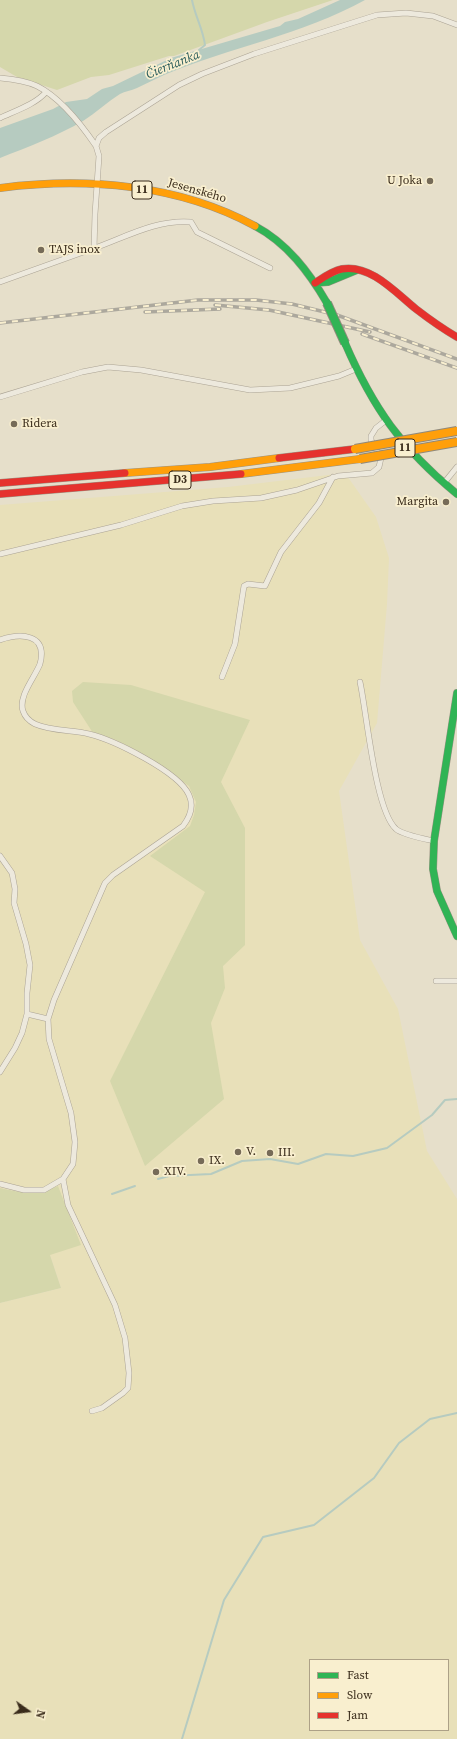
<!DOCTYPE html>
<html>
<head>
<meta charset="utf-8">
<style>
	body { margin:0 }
	#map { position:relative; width:457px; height:1739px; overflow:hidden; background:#e6dfca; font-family:"Source Serif 4",serif }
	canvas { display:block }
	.legend { position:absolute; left:309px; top:1659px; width:140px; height:72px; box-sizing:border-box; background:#f9efcf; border:1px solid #ada187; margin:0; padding:5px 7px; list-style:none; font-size:12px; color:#3a2c1b }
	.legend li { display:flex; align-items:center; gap:8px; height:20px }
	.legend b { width:20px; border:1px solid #ada187 }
	.north { position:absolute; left:8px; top:1691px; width:40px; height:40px; -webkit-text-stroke:3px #f9efcf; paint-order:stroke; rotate:104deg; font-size:11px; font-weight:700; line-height:16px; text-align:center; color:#3a2c1b }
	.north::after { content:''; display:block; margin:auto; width:14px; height:18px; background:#3a2c1b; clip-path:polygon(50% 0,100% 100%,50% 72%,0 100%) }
</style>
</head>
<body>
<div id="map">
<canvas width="457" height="1739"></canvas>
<ul class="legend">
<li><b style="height:5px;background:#30b455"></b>Fast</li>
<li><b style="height:5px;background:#ff9f0a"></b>Slow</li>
<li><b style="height:5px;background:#e5322d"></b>Jam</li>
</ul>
<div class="north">N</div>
</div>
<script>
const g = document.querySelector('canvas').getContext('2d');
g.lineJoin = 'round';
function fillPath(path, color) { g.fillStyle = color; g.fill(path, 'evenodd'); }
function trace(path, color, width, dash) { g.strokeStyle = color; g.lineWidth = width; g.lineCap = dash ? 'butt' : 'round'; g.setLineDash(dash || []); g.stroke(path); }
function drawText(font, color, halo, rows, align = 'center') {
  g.font = font + ' "Source Serif 4",serif'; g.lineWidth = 3.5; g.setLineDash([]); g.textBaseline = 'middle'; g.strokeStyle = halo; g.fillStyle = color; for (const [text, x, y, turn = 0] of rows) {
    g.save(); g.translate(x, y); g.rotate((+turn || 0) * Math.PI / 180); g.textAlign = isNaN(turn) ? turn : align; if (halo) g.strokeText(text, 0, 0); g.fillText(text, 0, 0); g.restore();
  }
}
fillPath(new Path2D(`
	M345,473L376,517L389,558L387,604L377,723L339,791L360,940L398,1009L427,1151L457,1199V1739H0V1303L61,1288L50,1255L45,1193H24L0,1188V505L228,487ZM310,1660H448V1730H310Z`), '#e8e0b9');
fillPath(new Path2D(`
	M0,0H333L267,22L174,56H169L109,75L91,77L57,90L17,77L0,67Z
	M83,682L131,685L250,720L221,782L245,828V945L223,966L225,988L211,1023L224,1099L145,1166L110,1081L205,892L150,856L190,826L194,815L196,802L189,786L148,758L116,740L93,733L73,702L72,691Z
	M58,1186L81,1245L50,1255L61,1288L0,1303V1188C22,1193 36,1196 58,1186Z`), '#d5d7ab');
fillPath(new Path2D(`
	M340,0H365C302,35 230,47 164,75C155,79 146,84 137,88C131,91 125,91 120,94C107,102 96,113 83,121C57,136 28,147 0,158V128L53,109L66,102L87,99L102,89L113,86L171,58L280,26L285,22L298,19Z`), '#b6cbc0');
trace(new Path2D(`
	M192,0C195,16 203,29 205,45L199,50
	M158,1179L169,1176L211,1174L242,1161L270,1159L298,1164L326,1154L353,1156L387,1148L432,1115L445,1100L457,1099
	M112,1194L135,1186
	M182,1739L224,1600L263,1537L314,1525L374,1478L399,1443L430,1419L457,1413`), '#b6cbc0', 2);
const street = new Path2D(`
	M0,78C12,79 26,81 37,86C61,98 81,124 96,146L99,156L95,214L94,249
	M0,118C15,111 36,104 46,92
	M96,146L99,138L106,132L179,85L202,74L254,54L377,15L406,13L433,16L457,25
	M0,282C31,271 62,260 92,249C124,238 156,219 191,222L197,232L270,268
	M0,397L82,372L108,367L141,370L250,390L290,388L339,376L356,369
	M444,483L457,467
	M0,554L121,525L182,506L213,501L261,498L297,490L338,476L372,473L379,467L381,458L371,440V436L376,428L385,421
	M0,640C20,633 48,633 40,664C35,677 18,696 23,711C25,717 29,721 35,724C51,731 72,730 89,734C114,740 179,772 189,795C194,806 190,817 183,826L113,875L105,883L54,1000L48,1019L49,1039L71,1113L75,1142L73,1164L63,1179L44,1190H24L0,1184
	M222,677L235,644L244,586L248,584L265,586L281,552L319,503L333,477
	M360,682C367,714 375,810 396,829C403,835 425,839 434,841
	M0,856L12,873L15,889L14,903L26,944L30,965L27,993V1014L22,1033L15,1048L0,1072
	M436,981H457
	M27,1014L48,1019
	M63,1179L68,1205L115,1305L125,1338L129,1373L128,1388L123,1393L102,1408L92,1411`);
const fast = new Path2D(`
	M255,226C287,243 309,272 327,303
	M315,283L328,282L357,270
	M345,343C373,408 402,449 457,494
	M457,693L434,841L433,869L437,891L457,936`);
const slow = new Path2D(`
	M0,188C86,177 178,184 255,226
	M125,473L210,467L279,458
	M241,474L360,459`);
const jam = new Path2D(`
	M315,283C324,277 332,271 342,269C371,264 396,293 416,309C429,319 443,329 457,337
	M279,458L355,449
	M0,483L125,473
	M0,494L241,474`);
trace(street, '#aba394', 6);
trace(fast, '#9a9384', 8);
trace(slow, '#9a9384', 8);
trace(jam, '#9a9384', 8);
trace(street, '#ede9dd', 5);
trace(fast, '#30b455', 7);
trace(slow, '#ff9f0a', 7);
trace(jam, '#e5322d', 7);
const rail = new Path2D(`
	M215,305L269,310L370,332
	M145,312L220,309
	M0,323L198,300H256L292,304L337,315L457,359
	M362,334L457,368`);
trace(rail, '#aca89d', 3.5);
trace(rail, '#f9efcf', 2, [6]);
const fastBridge = new Path2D(`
	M327,303L345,343`);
const slowBridge = new Path2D(`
	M355,449L457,431
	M360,459L457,442`);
trace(fastBridge, '#90897b', 10, []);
trace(slowBridge, '#90897b', 10, []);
trace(fastBridge, '#30b455', 8);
trace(slowBridge, '#ff9f0a', 8);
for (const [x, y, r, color] of [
	[430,181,4,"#766b58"],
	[41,250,4,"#766b58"],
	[14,424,4,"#766b58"],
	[446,502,4,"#766b58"],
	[238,1152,4,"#766b58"],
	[270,1153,4,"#766b58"],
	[201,1161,4,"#766b58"],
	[156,1172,4,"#766b58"]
]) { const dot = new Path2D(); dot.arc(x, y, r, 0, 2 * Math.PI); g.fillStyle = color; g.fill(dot); trace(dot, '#f9efcf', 1.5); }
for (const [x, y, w] of [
	[142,190,20],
	[405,448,20],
	[180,480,22]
]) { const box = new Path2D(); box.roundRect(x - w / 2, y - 9, w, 18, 3); g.fillStyle = '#f9efcf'; g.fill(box); trace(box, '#3a2c1b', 1); }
drawText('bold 11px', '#3a2c1b', null, [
	["11",142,190],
	["11",405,448],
	["D3",180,480]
]);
drawText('12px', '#3a2c1b', '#f9efcf', [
	["U Joka",422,181,"right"],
	["TAJS inox",49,250],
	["Ridera",22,424],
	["Margita",438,502,"right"],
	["V.",246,1152],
	["III.",278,1153],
	["IX.",209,1161],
	["XIV.",164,1172]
], 'left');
drawText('12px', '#3a2c1b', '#f9efcf', [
	["Jesenského",197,191,16]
]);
drawText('italic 13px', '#295c5b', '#f9efcf', [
	["Čierňanka",173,65,-22]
]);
</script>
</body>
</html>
